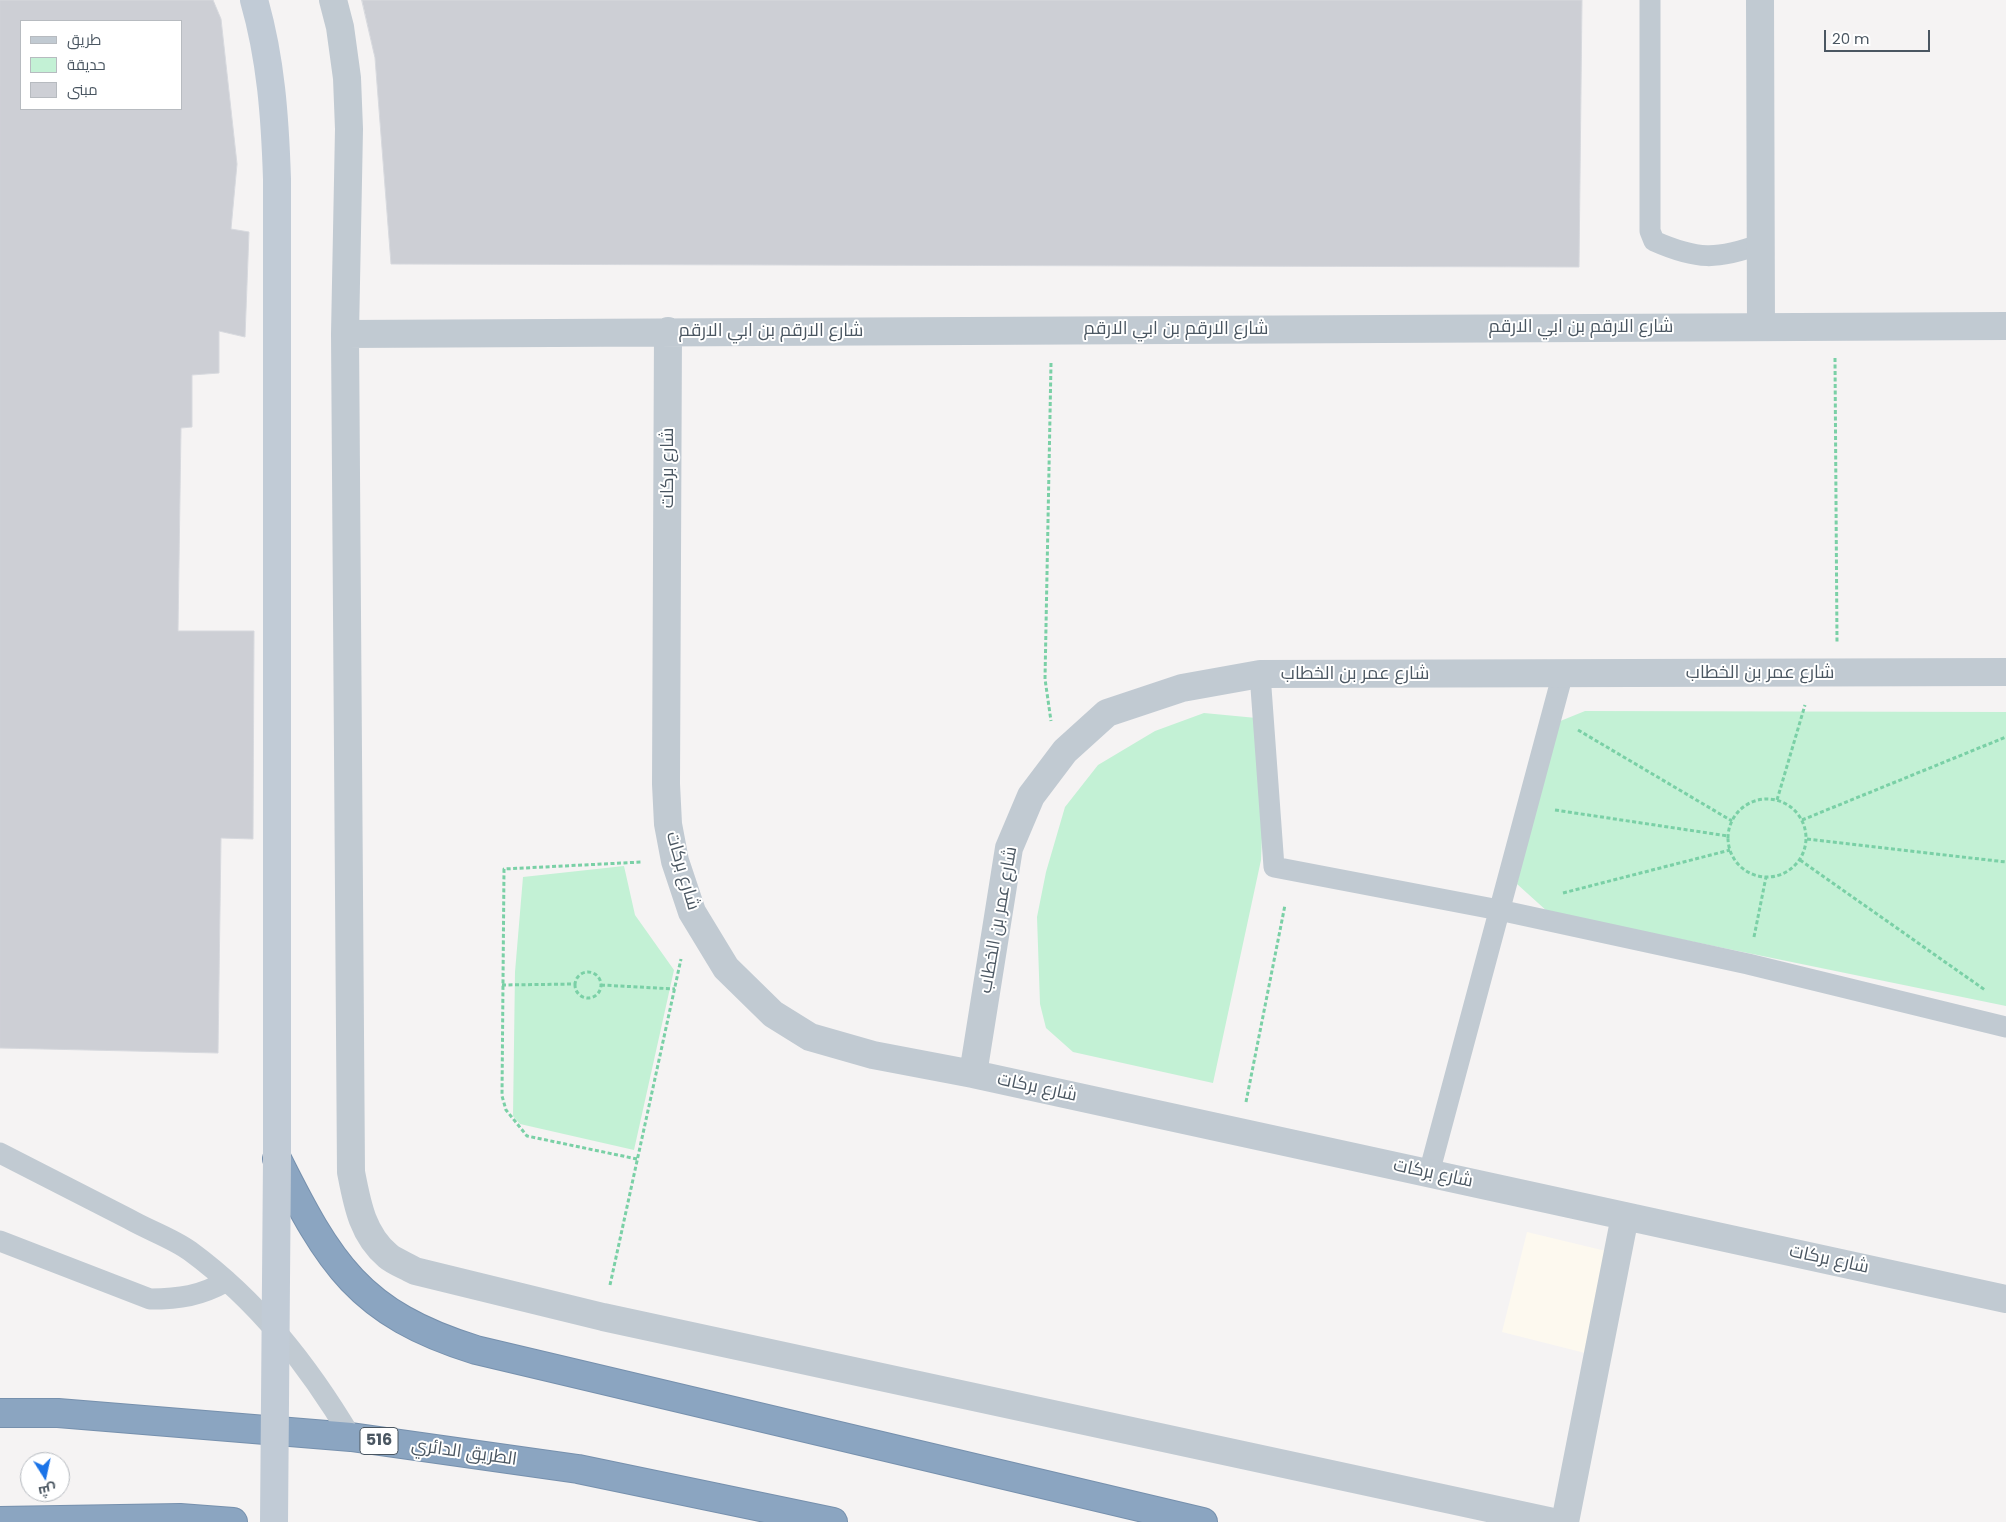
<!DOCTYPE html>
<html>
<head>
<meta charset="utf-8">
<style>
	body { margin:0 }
	#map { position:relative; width:2006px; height:1522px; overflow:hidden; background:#f5f3f3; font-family:Poppins,Cairo,sans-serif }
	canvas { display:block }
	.legend { position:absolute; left:20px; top:20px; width:162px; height:90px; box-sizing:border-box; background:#fff; border:1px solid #b7bbc0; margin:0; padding:6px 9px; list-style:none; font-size:15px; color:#4a5661 }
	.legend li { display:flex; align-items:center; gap:10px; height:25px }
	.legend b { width:25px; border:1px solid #b7bbc0 }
	.north { position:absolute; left:20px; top:1452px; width:50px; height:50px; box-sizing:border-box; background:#fff; border:1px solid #b7bbc0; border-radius:50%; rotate:170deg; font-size:14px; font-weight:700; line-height:20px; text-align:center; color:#4a5661 }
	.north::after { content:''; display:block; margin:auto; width:18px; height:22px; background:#1a73e8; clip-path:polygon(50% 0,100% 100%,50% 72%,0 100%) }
	.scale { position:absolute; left:1824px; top:30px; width:106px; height:22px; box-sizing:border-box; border:2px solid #4a5661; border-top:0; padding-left:6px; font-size:15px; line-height:18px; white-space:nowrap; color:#4a5661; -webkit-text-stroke:4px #fff; paint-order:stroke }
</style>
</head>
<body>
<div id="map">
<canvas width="2006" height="1522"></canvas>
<ul class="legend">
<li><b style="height:6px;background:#c1cad2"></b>طريق</li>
<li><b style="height:14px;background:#c3f1d5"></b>حديقة</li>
<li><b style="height:14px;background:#cdcfd5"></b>مبنى</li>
</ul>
<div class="north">ش</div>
<div class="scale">20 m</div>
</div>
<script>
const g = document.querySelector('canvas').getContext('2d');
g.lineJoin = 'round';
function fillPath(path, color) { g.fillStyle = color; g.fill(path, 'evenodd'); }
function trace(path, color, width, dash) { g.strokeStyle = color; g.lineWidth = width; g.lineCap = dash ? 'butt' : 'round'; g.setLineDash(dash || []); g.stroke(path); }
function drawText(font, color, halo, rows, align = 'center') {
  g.font = font + ' Poppins,Cairo,sans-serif'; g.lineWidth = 4; g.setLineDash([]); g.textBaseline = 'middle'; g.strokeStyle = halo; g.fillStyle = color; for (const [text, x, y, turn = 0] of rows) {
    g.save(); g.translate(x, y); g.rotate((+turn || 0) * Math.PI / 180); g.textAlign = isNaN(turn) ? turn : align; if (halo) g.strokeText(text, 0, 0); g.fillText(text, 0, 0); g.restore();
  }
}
fillPath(new Path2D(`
	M1527,1232L1610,1252L1585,1353L1502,1332Z`), '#fdf9ef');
fillPath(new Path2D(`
	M1585,711L2006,712V1006L1548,912L1517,884L1553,724Z
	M1204,713L1267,719L1261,860L1213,1083L1073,1052L1046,1028L1040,1004L1037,917L1046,872L1065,807L1098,765L1155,731Z
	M624,866L635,915L674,970L634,1150L520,1124L513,1116L515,972L523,877Z`), '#c3f1d5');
const building = new Path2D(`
	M0,0H213L221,19L237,164L231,229L249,232L245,337L219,331V373L192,375V427L181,428L178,631H254L253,839L221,838L218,1053L0,1048ZM21,21H181V109H21Z
	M362,0H1582L1579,267L391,264L375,58Z`);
fillPath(building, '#cdcfd5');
trace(building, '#d7d9de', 1);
const highway = new Path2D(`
	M277,1159C329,1263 359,1314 476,1350L1203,1522
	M0,1413H58L351,1437L578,1469L833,1522
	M0,1521L180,1518L233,1522`);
trace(highway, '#7690ad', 30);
trace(new Path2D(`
	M1835,358L1837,642
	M1051,363L1045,679L1051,721
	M1578,730L1732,821
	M1728 838a39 39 0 1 1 78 0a39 39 0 1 1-78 0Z
	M1777,800L1805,705
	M1555,810L1728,836
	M1802,820L2006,737
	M1807,839L2006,862
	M1800,860L1985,990
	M1563,893L1730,850
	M1754,937L1766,877
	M575 985a13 13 0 1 1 26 0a13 13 0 1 1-26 0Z
	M502,985L575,984
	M601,985L675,989
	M1246,1102L1285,905
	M637,1159L527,1136L506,1110L502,1096L504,869L642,862
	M610,1285L681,959`), '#7ad0a6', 3, [4, 2.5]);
trace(new Path2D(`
	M1650,0V231L1654,241C1697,260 1717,260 1761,244
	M1260,674L1274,867L1499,910L1748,964L2006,1027
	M0,1153C43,1175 86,1197 129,1219C148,1230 172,1238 190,1251C258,1301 308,1365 351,1437
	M1429,1173L1563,673
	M0,1241L150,1299C180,1299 200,1296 227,1281`), '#c1cad2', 21);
trace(new Path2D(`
	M333,0L340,27L347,78L349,129L345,334L351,1172C357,1203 362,1234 388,1256C395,1262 407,1266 415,1271L603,1317L1553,1522
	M1760,0L1761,327
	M668,331L666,784L668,824L675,861L692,912L726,968L773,1014L810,1037L873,1055L973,1074L2006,1299
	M345,334L2006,326
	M973,1074L1009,848L1031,796L1065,751L1107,713L1182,688L1260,674L2006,672
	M1565,1522L1625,1216`), '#c1cad2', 28);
trace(highway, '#8ba5c1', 28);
trace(new Path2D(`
	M254,0C271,59 275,118 277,179V1159L274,1522`), '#c1cbd6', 28);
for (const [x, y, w] of [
	[379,1441,38]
]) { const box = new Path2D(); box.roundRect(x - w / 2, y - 13.5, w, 27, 4); g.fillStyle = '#fff'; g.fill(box); trace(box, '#4a5661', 1); }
drawText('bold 16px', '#4a5661', null, [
	["516",379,1441]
]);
drawText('18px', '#4a5661', '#fff', [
	["شارع الارقم بن ابي الارقم",1581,327],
	["شارع الارقم بن ابي الارقم",1176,329],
	["شارع الارقم بن ابي الارقم",771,331],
	["شارع بركات",668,468,-90],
	["شارع عمر بن الخطاب",1760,673],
	["شارع عمر بن الخطاب",1355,674],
	["شارع بركات",682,871,74],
	["شارع عمر بن الخطاب",999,920,-80],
	["شارع بركات",1037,1088,12],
	["شارع بركات",1433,1174,12],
	["شارع بركات",1829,1260,12],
	["الطريق الدائري",464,1453,8]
]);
</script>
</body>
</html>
